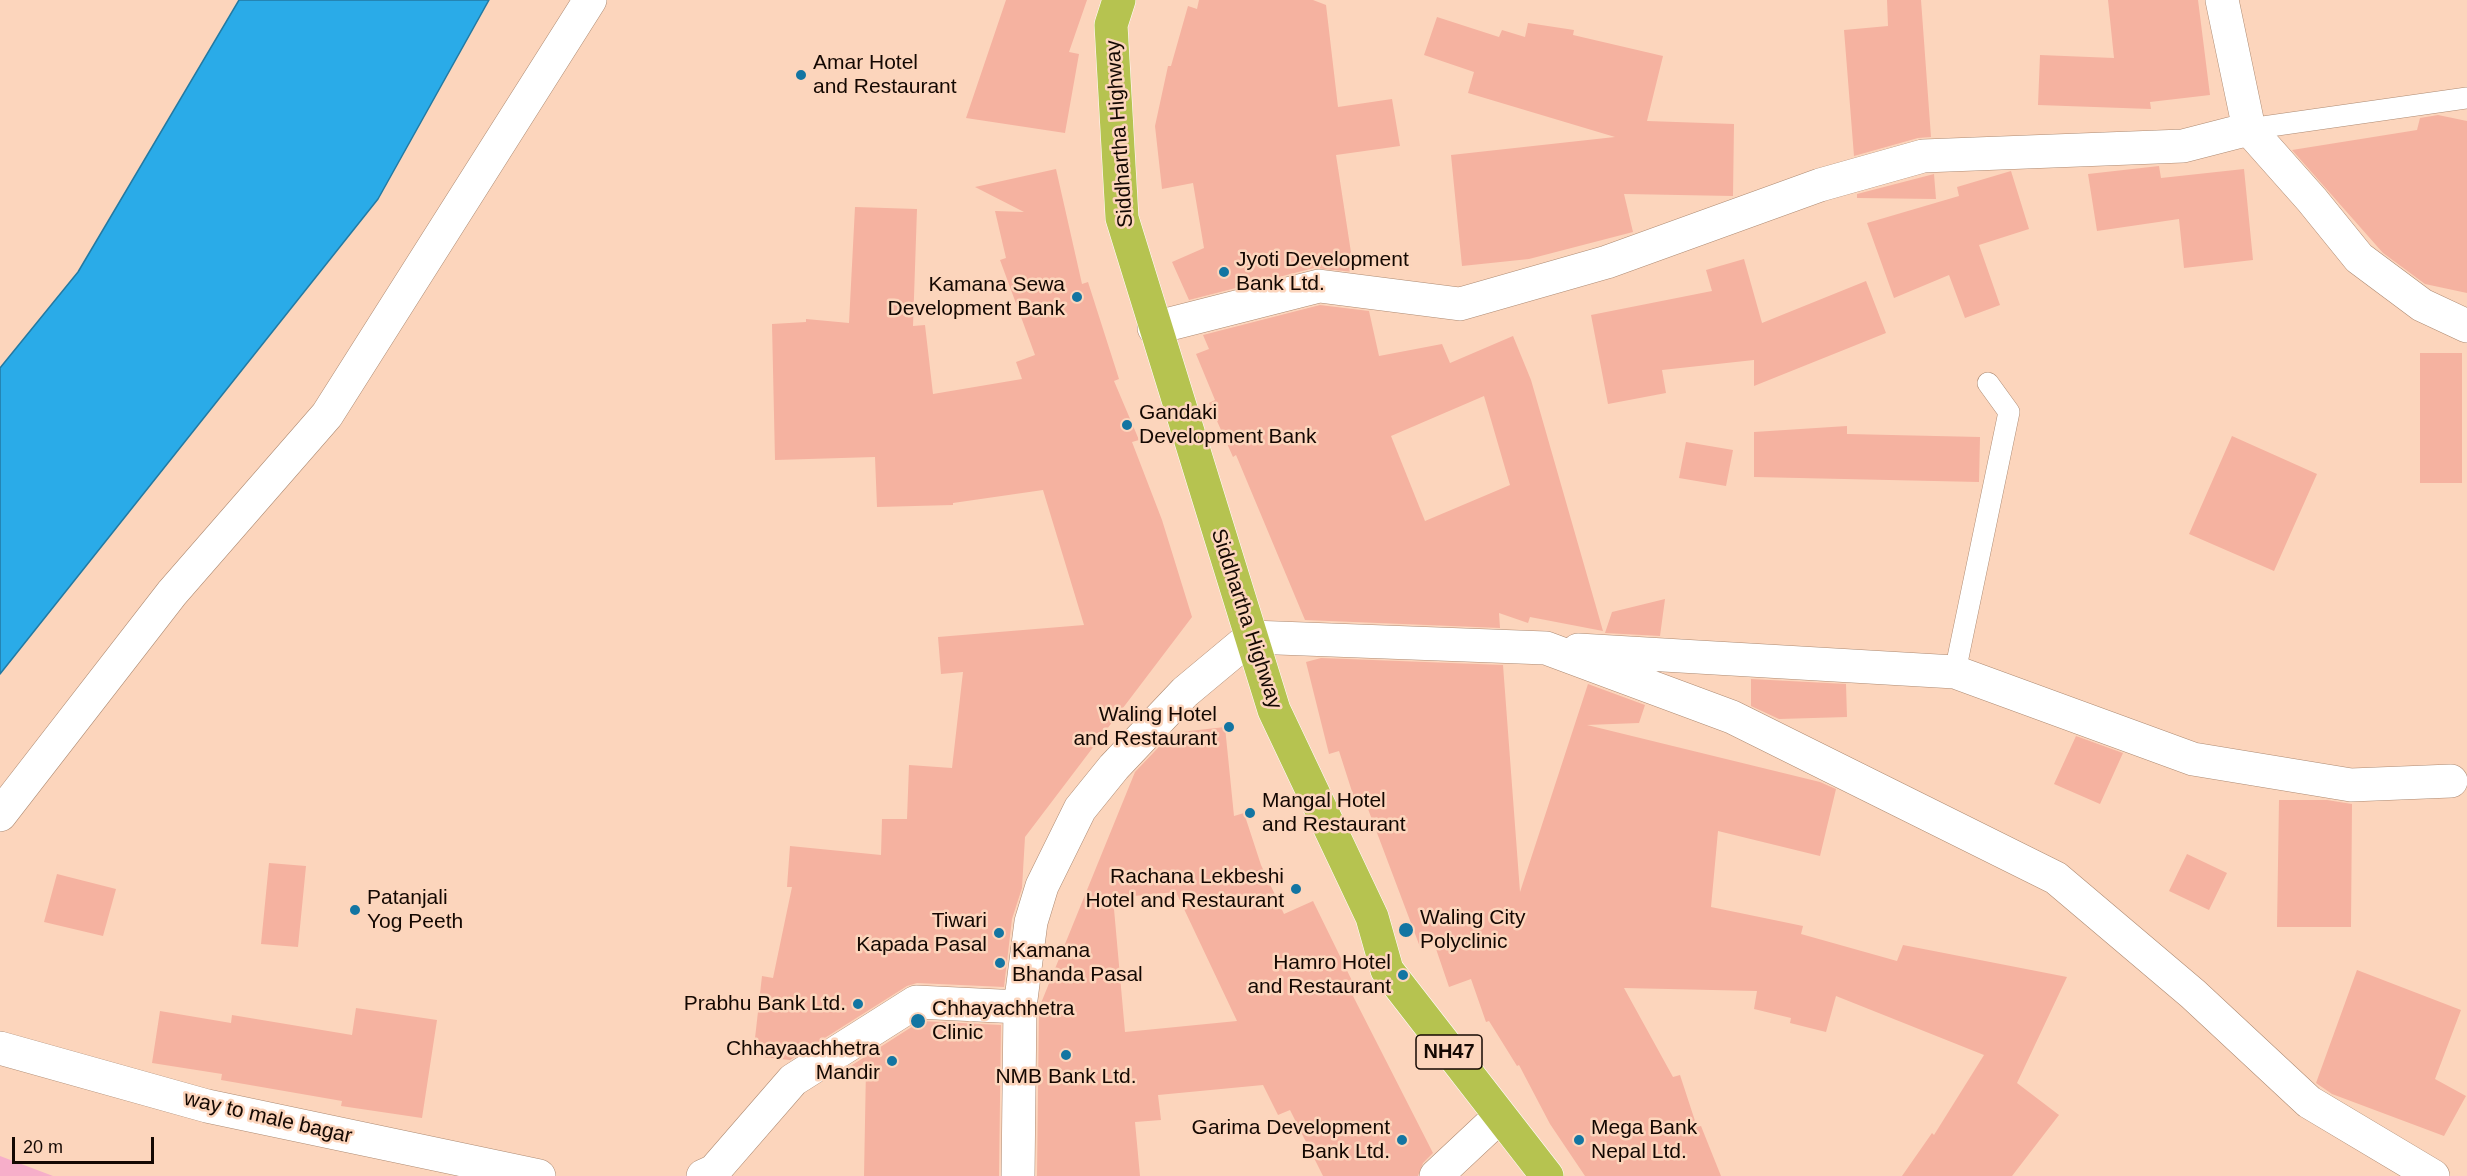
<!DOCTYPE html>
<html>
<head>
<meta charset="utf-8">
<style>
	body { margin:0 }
	#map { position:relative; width:2467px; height:1176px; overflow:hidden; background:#fcd5bc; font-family:Arial,sans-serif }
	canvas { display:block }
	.scale { position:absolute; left:12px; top:1137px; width:142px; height:27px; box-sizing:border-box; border:3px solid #140802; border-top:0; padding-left:8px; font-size:18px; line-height:21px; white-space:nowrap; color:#140802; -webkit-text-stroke:4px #fcd5bc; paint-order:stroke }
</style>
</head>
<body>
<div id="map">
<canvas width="2467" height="1176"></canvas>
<div class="scale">20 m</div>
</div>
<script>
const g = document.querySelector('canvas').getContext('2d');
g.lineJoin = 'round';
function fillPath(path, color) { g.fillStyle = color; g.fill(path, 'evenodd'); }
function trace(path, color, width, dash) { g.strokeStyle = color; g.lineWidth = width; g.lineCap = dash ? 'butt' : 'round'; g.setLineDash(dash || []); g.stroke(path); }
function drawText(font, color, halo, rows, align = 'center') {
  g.font = font + ' Arial,sans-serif'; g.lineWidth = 5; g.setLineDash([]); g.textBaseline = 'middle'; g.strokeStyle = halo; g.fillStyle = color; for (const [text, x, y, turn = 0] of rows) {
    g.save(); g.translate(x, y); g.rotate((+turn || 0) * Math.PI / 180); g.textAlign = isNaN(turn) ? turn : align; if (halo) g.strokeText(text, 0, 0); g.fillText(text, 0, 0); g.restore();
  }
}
fillPath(new Path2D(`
	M0,1156L53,1176H0Z`), '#f6aec9');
const water = new Path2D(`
	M239,0H489L378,199L0,674V368L78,272Z`);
fillPath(water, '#2aabe8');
trace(water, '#237aa3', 1.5);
fillPath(new Path2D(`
	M1006,0H1087L1069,52L1079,54L1065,133L966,118Z
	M1199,0H1313L1326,5L1338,107L1392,99L1400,146L1336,155L1354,272L1314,268L1189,300L1172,262L1204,248L1193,183L1162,189L1155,126L1168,66H1171L1188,6L1197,9Z
	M1887,0H1921L1931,137L1918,138L1854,156L1844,30L1888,26Z
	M2108,0H2198L2210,95L2150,102L2151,109L2038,105L2040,55L2114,58Z
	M1437,17L1499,37L1502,30L1525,37L1528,23L1574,30L1573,35L1663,56L1647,121L1734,124L1733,196L1624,194L1633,232L1529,259L1462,266L1451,155L1615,137L1468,93L1474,72L1424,55Z
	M2438,115L2467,121V293L2425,284L2383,253L2292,150L2417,130L2420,118Z
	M2159,166L2161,178L2244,169L2253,260L2184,268L2179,219L2097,231L2088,174Z
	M1056,169L1082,284L1088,282L1119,379L1114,381L1139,440L1132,442L1162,520L1192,617L1025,837L1022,888L1012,919L1004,987L917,983L907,986L790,1060L753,1056L762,976L773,978L792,887H787L790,846L881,855L882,819H907L909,765L952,768L963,672L941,674L938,637L1084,625L1043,490L953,503V505L877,507L875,457L775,460L772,324L806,322V319L849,323L855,207L917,209L913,326L925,325L933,394L1022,379L1016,362L1035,355L1000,260L1006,258L995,211L1024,212L975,187Z
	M2011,171L2029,229L1979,245L2000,305L1965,318L1949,275L1894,298L1867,223L1959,196L1957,187Z
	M1934,174L1936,199L1857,198V194Z
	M1744,259L1762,323L1866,281L1886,333L1754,386V360L1662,370L1666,393L1608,404L1591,315L1712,291L1706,270Z
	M1320,305L1369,311L1379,356L1442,344L1450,363L1513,336L1531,380L1603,631L1530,617L1528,623L1499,613L1500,628L1305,620L1236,455L1233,457L1209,403L1215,400L1196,354L1209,349L1203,335ZM1484,396L1510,485L1425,521L1391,436Z
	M2420,353H2462V483H2420Z
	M1847,426V434L1980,437L1979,482L1754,477V432Z
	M2232,436L2317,474L2274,571L2189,534Z
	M1686,442L1733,450L1726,486L1679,478Z
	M1665,599L1660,636L1605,633L1612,612Z
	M1321,658L1503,665L1520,892L1588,684L1645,705L1639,723L1587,725L1820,782L1836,789L1820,856L1718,831L1711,907L1803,926L1801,934L1897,961L1903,945L2067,977L2017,1083L2059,1115L2012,1176H1902L1932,1133L1934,1135L1984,1055L1836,996L1826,1032L1790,1023L1791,1018L1754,1009L1757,991L1624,988L1673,1077L1680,1075L1697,1127L1701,1126L1721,1176H1585L1550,1124L1519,1065L1517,1066L1489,1021L1486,1022L1471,979L1449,987L1434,943L1420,947L1365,801L1356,804L1339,751L1329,754L1306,662Z
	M1751,679L1846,684L1847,717L1779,719L1751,706Z
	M1225,727L1234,816L1244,813L1261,865L1284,914L1313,901L1358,993L1353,996L1433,1153L1423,1163L1418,1176H1323L1290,1110L1278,1115L1263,1085L1158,1095L1161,1120L1135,1122L1140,1176H1037L1039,1008L1135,772L1172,733ZM1176,892L1237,1021L1125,1032L1113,898Z
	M2076,736L2123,753L2100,804L2054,784Z
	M2279,800H2327L2352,804L2351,927H2277Z
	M2187,854L2227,873L2209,910L2169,891Z
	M269,863L306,866L298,947L261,944Z
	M57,874L116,889L103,936L44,922Z
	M2357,970L2461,1010L2435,1079L2466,1096L2444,1136L2332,1094L2316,1083Z
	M356,1008L437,1020L422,1118L341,1106L342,1101L221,1080L222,1074L152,1063L160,1011L231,1023L232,1015L352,1035Z
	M921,1021L1001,1025L999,1176H864L866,1068L849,1067Z`), '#f5b2a0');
const lane = new Path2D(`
	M2249,129L2467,98
	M1955,672L2009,412L1988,383`);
const street = new Path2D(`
	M2222,0L2249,129L2312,200L2359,258L2422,305L2467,326
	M1154,328L1319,286L1460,304L1607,262L1820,185L1923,156L2183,146L2249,129
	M1578,650L1955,672L2193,759L2351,785L2451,781
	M0,815L172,593L327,415L590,0
	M0,1048L207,1106L539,1176
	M703,1176L714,1171L793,1080L916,1002L1020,1007
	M1018,1176L1020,1007L1031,922L1042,886L1080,809L1114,767L1185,692L1251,637L1546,648L1732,717L2056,878L2193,994L2309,1102L2433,1176
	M1436,1176L1499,1117`);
const highway = new Path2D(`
	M1119,0L1111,25L1122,218L1274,710L1372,917L1387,970L1547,1176`);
trace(lane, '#ad8a72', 22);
trace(street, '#ad8a72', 34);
trace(highway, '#fff', 34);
trace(lane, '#fff', 21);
trace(street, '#fff', 33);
trace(highway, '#b6c350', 33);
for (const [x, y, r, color] of [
	[801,75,6,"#1375a2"],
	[1224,272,6,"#1375a2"],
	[1077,297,6,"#1375a2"],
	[1127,425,6,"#1375a2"],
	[1229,727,6,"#1375a2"],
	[1250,813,6,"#1375a2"],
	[1296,889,6,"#1375a2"],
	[355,910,6,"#1375a2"],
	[1406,930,8,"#1375a2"],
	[999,933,6,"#1375a2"],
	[1000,963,6,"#1375a2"],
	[1403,975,6,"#1375a2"],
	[858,1004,6,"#1375a2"],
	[918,1021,8,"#1375a2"],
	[1066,1055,6,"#1375a2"],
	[892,1061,6,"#1375a2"],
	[1402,1140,6,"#1375a2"],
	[1579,1140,6,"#1375a2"]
]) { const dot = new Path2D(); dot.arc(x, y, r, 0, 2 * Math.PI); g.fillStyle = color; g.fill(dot); trace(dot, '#fcd5bc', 2); }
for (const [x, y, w] of [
	[1449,1052,66]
]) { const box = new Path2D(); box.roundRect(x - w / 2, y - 17, w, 34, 4.5); g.fillStyle = '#fcd5bc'; g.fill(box); trace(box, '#140802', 1.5); }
drawText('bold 20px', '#140802', null, [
	["NH47",1449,1052]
]);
drawText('21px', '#140802', '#fcd5bc', [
	["Amar Hotel",813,63],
	["and Restaurant",813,87],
	["Jyoti Development",1236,260],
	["Bank Ltd.",1236,284],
	["Kamana Sewa",1065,285,"right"],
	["Development Bank",1065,309,"right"],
	["Gandaki",1139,413],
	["Development Bank",1139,437],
	["Waling Hotel",1217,715,"right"],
	["and Restaurant",1217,739,"right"],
	["Mangal Hotel",1262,801],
	["and Restaurant",1262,825],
	["Rachana Lekbeshi",1284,877,"right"],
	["Hotel and Restaurant",1284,901,"right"],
	["Patanjali",367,898],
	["Yog Peeth",367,922],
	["Waling City",1420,918],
	["Polyclinic",1420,942],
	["Tiwari",987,921,"right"],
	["Kapada Pasal",987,945,"right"],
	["Kamana",1012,951],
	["Bhanda Pasal",1012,975],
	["Hamro Hotel",1391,963,"right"],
	["and Restaurant",1391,987,"right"],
	["Prabhu Bank Ltd.",846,1004,"right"],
	["Chhayachhetra",932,1009],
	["Clinic",932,1033],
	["Chhayaachhetra",880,1049,"right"],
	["Mandir",880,1073,"right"],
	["NMB Bank Ltd.",1066,1077,"center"],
	["Garima Development",1390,1128,"right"],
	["Bank Ltd.",1390,1152,"right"],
	["Mega Bank",1591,1128],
	["Nepal Ltd.",1591,1152]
], 'left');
drawText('21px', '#140802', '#fcd5bc', [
	["Siddhartha Highway",1120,134,-94],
	["Siddhartha Highway",1246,619,72],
	["way to male bagar",268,1118,13]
]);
</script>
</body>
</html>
